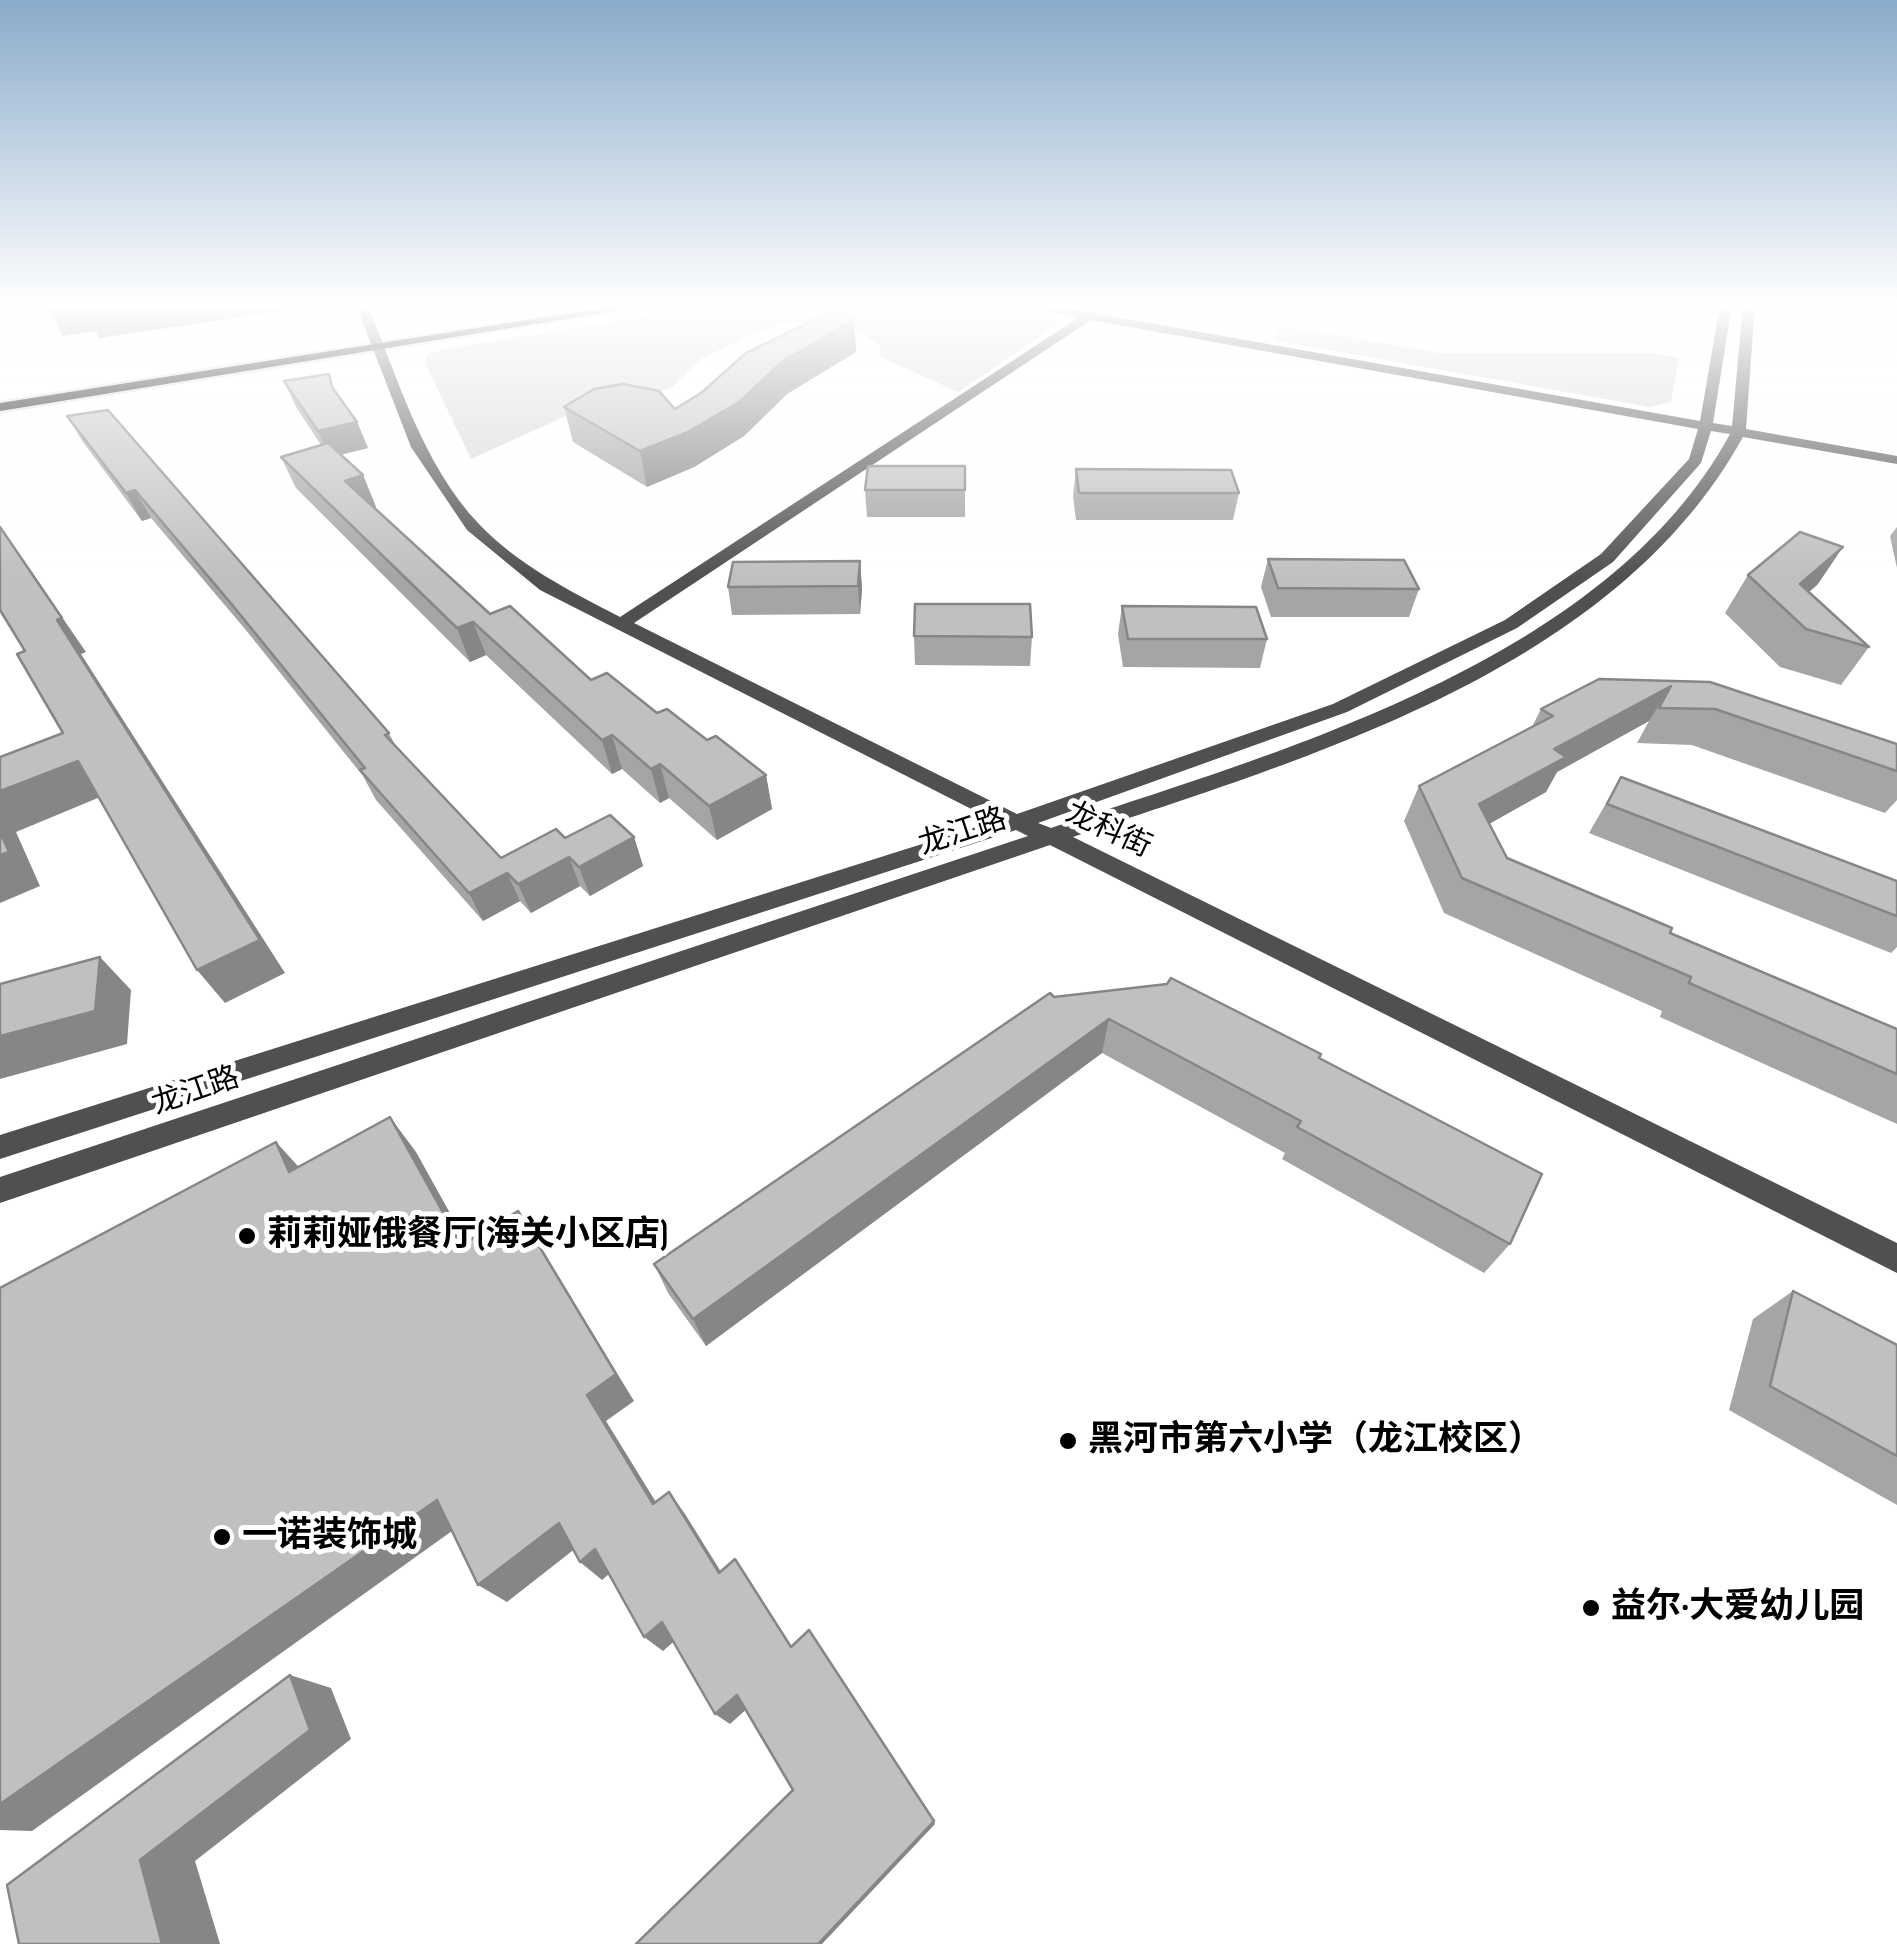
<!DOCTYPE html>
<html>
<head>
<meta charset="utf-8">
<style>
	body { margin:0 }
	canvas { display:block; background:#fff }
</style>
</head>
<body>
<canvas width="1897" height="1944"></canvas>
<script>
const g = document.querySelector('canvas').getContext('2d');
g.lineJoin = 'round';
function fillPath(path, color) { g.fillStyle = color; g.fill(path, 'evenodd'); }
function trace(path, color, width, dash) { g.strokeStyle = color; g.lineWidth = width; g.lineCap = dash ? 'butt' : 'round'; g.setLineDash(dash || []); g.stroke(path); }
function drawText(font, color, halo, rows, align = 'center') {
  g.font = font + ' "Sofia Sans Condensed","Noto Sans SC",sans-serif'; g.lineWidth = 10; g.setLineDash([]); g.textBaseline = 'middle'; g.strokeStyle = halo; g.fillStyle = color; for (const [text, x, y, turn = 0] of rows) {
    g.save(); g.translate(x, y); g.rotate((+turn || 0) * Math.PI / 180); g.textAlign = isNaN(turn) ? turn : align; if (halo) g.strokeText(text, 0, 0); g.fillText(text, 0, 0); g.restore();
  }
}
fillPath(new Path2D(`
	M714,305H1005L1065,319L958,392L881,357L879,344L852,328L830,323L794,322L769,327L700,359L671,388L577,411L471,459L425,363L427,355L441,350Z
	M1287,327L1440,353H1655L1679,358L1671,402L1650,407L1273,340L1279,328Z`), '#d7d7d7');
const major = new Path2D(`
	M622,305H652L0,411V403Z`);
trace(major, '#dbdbdb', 5);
fillPath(new Path2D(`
	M356,305H368C398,379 423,465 479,524C518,565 570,591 620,617L1078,318L1022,305H1049L1700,421L1720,305H1732L1713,423L1732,426L1743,305H1755L1746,429L1897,456V464L1743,437C1614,671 1309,757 1073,837L1897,1243V1273L1050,845L0,1203V1177L1028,836L1016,830L0,1159V1135L995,821L540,590L467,530L411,447ZM1091,320L1698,429L1689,459L1601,554L1505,620L1333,704L1017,814L634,623ZM1711,431L1730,434C1607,661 1280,752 1051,828L1038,823L1347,712L1517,628L1613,562L1701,463Z`), '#505050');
fillPath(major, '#000');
fillPath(new Path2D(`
	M854,320L856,352L787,394L744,436L694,467L647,487L573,442L564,407L675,409Z
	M284,381L338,395L357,422L368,448L341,455L363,475L376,507L374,508L490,614L591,680L707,740L766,775L772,809L717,840L669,798L660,803L622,769L612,774L486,655L470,662L296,488L281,457L321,445L296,407Z
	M67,416L389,733L395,745L501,858L565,838L634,837L643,866L590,896L580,886L531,913L520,901L483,921L376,800L363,776L245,629L151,518L142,521L83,442Z
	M965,466V517H867L865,490Z
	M1076,469L1239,493L1233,520H1076L1073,496Z
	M1897,527V568L1890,536Z
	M1268,559L1419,589L1409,617H1271L1261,587Z
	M860,561L862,589L860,614L732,615L728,587Z
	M1748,575L1818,584L1809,592L1869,647L1841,685L1780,667L1725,613Z
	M1122,606L1267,639L1260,668L1123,667L1118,634Z
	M914,636L1032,637L1030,666L915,665Z
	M1599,679L1897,744V800L1885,813L1692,745L1637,743L1649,721L1557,772L1546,792L1489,824L1507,858L1670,933L1897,1029V1124L1660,1017L1662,1011L1444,913L1404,821L1419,786L1532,727L1541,709Z
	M1621,777L1897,881V947L1891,953L1589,833Z
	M1054,997L1320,1058L1510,1244L1484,1273L1282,1159L1285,1153L1102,1053L706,1346L668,1293L654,1264Z
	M1793,1291L1897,1345V1505L1729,1410L1753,1319Z`), '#a5a5a5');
fillPath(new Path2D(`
	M46,305H282L283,311L99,338L95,331L63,336Z
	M854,320L856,352L787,394L744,436L694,467L647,487L640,451L783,361Z
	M357,422L368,448L329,457L318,431Z
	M363,475L376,507L359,512L345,481Z
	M135,490L151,518L142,521L126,493Z
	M0,527L86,652L81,654L285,973L225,1003L197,970L57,620Z
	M1843,547L1818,584L1787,611L1800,584Z
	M860,561L862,589L860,614L858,586Z
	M473,622L486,655L470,662L457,628Z
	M1671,686L1649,721L1557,772L1546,792L1462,839L1479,804L1554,749Z
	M612,735L622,769L612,774L602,740Z
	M78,761L105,795L16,832L40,886L0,903V791Z
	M660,764L669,798L660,803L651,769Z
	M766,775L772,809L717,840L709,806Z
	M634,837L643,866L590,896L579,867Z
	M569,857L580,886L531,913L518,884Z
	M507,873L520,901L483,921L469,893Z
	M100,957L131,990L127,1044L0,1079V1036Z
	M1109,1019L1102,1053L706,1346L693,1319Z
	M390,1117L416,1152L485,1276L461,1245Z
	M276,1142L307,1176L289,1172Z
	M518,1211L634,1401L606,1421L670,1525L653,1504L587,1395Z
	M669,1492L685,1514L733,1591L719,1573Z
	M437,1500L466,1521L32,1831L0,1830V1804Z
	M559,1523L581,1544L507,1602L478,1585Z
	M595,1549L616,1568L602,1580L580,1562Z
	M662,1622L679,1637L663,1651L644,1637Z
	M290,1675L331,1688L351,1739L195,1861L220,1944H162L140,1860Z
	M737,1695L750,1706L730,1724L715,1714Z
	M934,1821L935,1824L822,1944H818Z`), '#868686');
const building = new Path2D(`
	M846,305L854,320L783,361L739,402L688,432L640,451L564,407L594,389L623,384L659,391L675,409L701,393L746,353Z
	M329,374L332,387L357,422L318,431L284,381Z
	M108,410L389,733L385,735L501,858L556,829L565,838L610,815L634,837L579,867L569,857L518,884L507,873L469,893L360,770L365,768L229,601L135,490L126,493L67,416Z
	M328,443L363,475L345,481L490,614L510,606L591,680L607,673L657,713L667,709L707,740L716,736L766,775L709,806L660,764L651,769L612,735L602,740L473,622L457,628L281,457Z
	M868,466H965V490H865Z
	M1076,469L1231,470L1239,493H1079Z
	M0,527L62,618L57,620L260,940L197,970L78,761L0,791V757L63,733L17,654L25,651L0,610Z
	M1800,532L1843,547L1800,584L1869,647L1806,629L1748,575Z
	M1268,559L1404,560L1419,589L1278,588Z
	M860,561L858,586L728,587L733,562Z
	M915,604H1030L1032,637L914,636Z
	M1122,606L1256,607L1267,639H1128Z
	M1599,679L1710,682L1897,744V771L1715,709L1659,708L1671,686L1554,749L1566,757L1479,804L1507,858L1672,928L1670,933L1897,1029V1074L1689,983L1691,977L1462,878L1419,786L1553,716L1541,709Z
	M1621,777L1897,881V916L1607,804Z
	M0,832L9,852L0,855Z
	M100,957L95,1011L0,1036V984Z
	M1171,978L1321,1054L1319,1058L1542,1174L1510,1244L1297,1127L1301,1121L1109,1019L693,1319L654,1264L1050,993L1054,997L1167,984Z
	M390,1117L461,1245L518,1211L616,1374L587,1395L653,1504L669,1492L719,1573L735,1559L791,1647L809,1630L934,1821L818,1944H636L793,1790L737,1695L715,1714L662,1622L644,1637L595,1549L580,1562L559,1523L478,1585L437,1500L0,1804V1288L276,1142L289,1172Z
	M1793,1291L1897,1345V1456L1770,1386Z
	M290,1675L310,1730L140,1860L162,1944H19L7,1885Z`);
fillPath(building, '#c0c0c0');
trace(building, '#868686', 2.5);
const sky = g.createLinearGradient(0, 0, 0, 577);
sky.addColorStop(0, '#8aabca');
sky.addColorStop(0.53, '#fff');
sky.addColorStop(1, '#ffffff00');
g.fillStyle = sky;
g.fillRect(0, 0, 1897, 577);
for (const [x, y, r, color] of [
	[247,1236,10,"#000"],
	[1068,1441,10,"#000"],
	[222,1537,10,"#000"],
	[1591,1608,10,"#000"]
]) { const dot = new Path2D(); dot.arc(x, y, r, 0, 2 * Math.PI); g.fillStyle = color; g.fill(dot); trace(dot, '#fff', 4); }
drawText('30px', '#000', '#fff', [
	["龙科街",1108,831,25],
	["龙江路",963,833,-18],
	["龙江路",196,1092,-19]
]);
drawText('bold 35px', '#000', '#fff', [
	["莉莉娅俄餐厅(海关小区店)",267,1236],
	["黑河市第六小学（龙江校区）",1088,1441],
	["一诺装饰城",242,1537],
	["益尔·大爱幼儿园",1611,1608]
], 'left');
</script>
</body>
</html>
